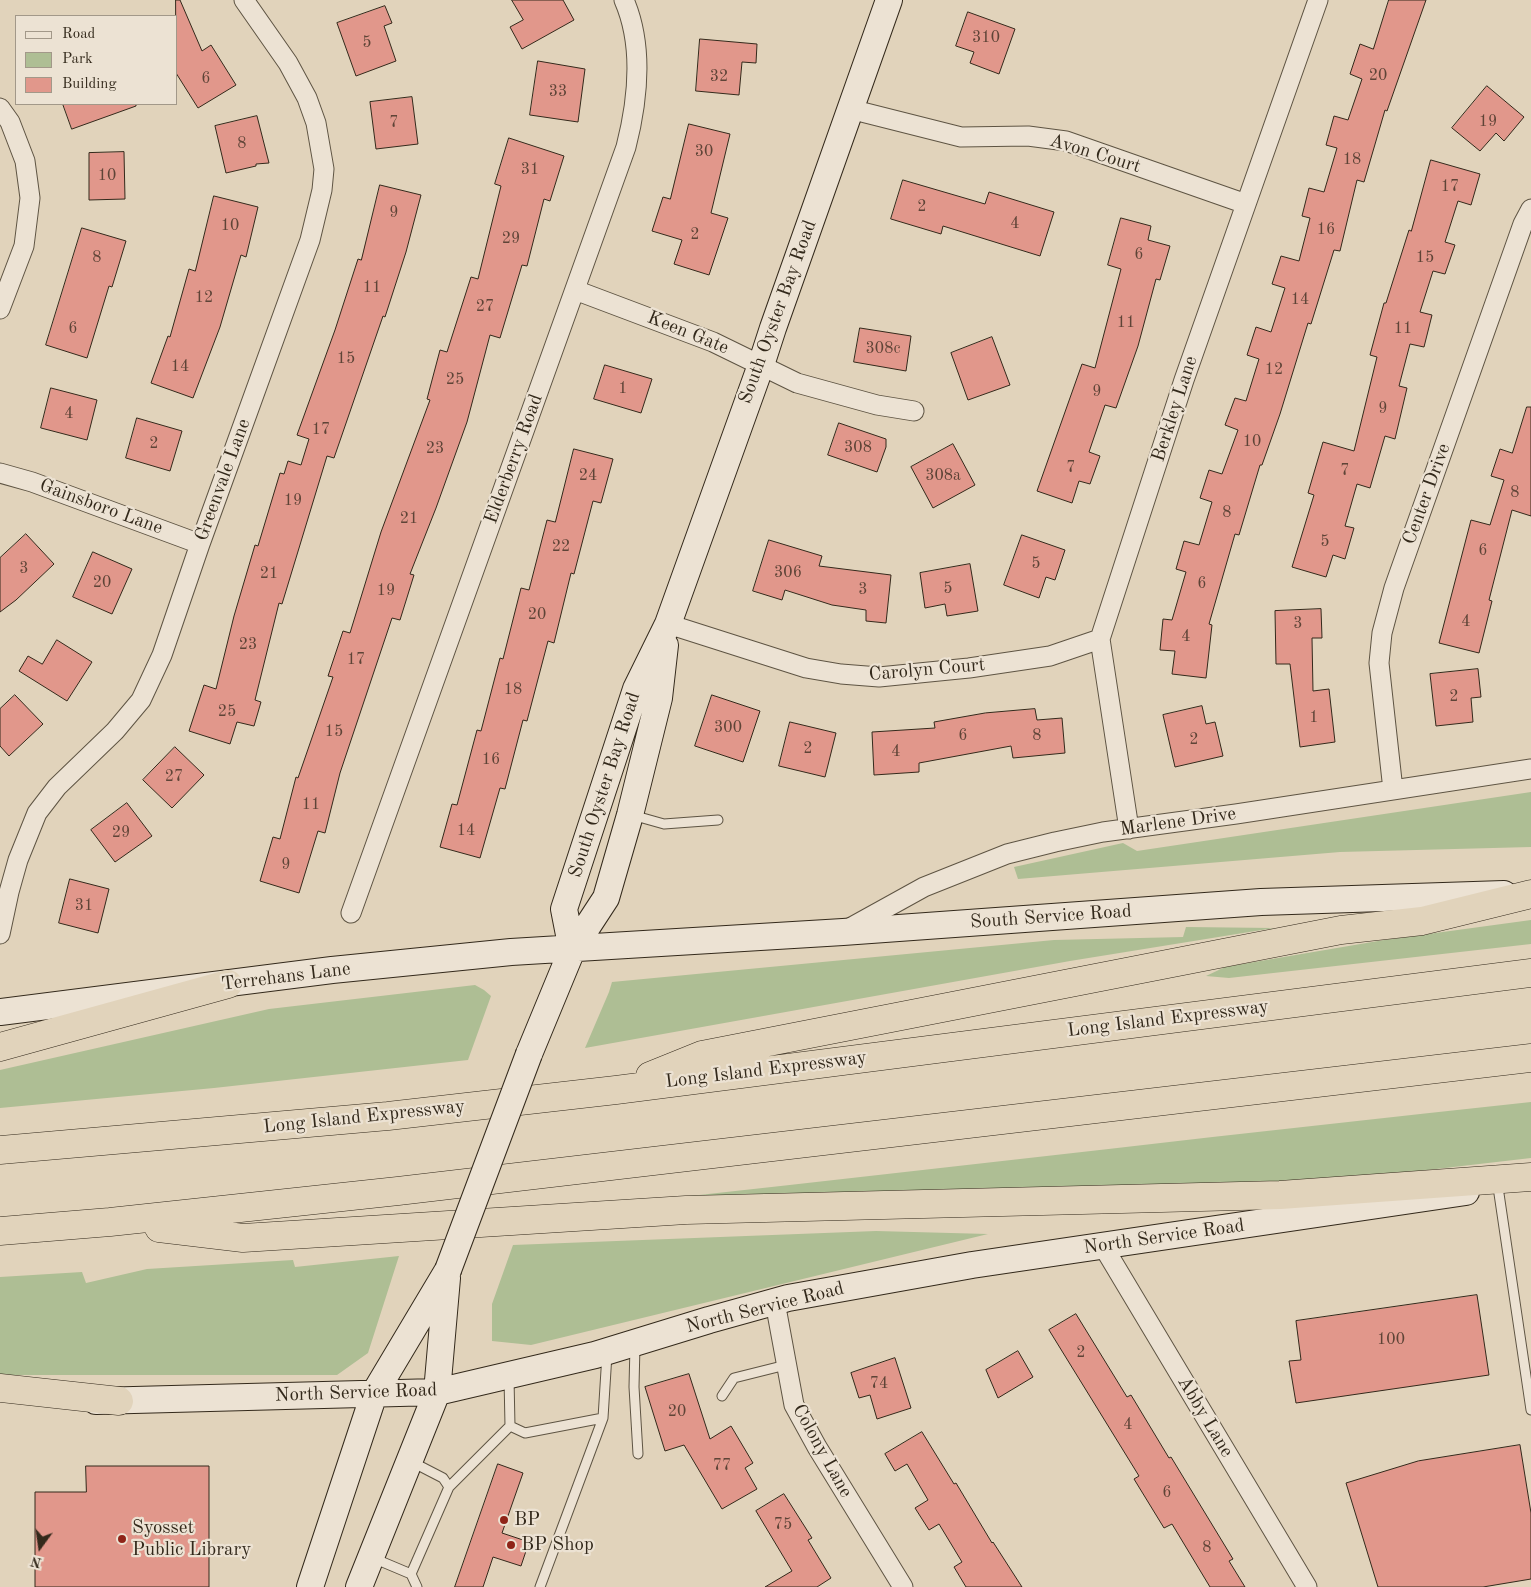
<!DOCTYPE html>
<html>
<head>
<meta charset="utf-8">
<style>
	body { margin:0 }
	#map { position:relative; width:1531px; height:1587px; overflow:hidden; background:#e1d3bb; font-family:"Old Standard TT",serif }
	canvas { display:block }
	.legend { position:absolute; left:15px; top:15px; width:162px; height:90px; box-sizing:border-box; background:#ece2d3; border:1px solid #a29889; margin:0; padding:6px 9px; list-style:none; font-size:15px; color:#33291b }
	.legend li { display:flex; align-items:center; gap:10px; height:25px }
	.legend b { width:25px; border:1px solid #a29889 }
	.north { position:absolute; left:15px; top:1522px; width:50px; height:50px; -webkit-text-stroke:4px #ece2d3; paint-order:stroke; rotate:194deg; font-size:14px; font-weight:700; line-height:20px; text-align:center; color:#33291b }
	.north::after { content:''; display:block; margin:auto; width:18px; height:22px; background:#33291b; clip-path:polygon(50% 0,100% 100%,50% 72%,0 100%) }
</style>
</head>
<body>
<div id="map">
<canvas width="1531" height="1587"></canvas>
<ul class="legend">
<li><b style="height:6px;background:#ece2d3"></b>Road</li>
<li><b style="height:14px;background:#aebe94"></b>Park</li>
<li><b style="height:14px;background:#e1978b"></b>Building</li>
</ul>
<div class="north">N</div>
</div>
<script>
const g = document.querySelector('canvas').getContext('2d');
g.lineJoin = 'round';
function fillPath(path, color) { g.fillStyle = color; g.fill(path, 'evenodd'); }
function trace(path, color, width, dash) { g.strokeStyle = color; g.lineWidth = width; g.lineCap = dash ? 'butt' : 'round'; g.setLineDash(dash || []); g.stroke(path); }
function drawText(font, color, halo, rows, align = 'center') {
  g.font = font + ' "Old Standard TT",serif'; g.lineWidth = 4.5; g.setLineDash([]); g.textBaseline = 'middle'; g.strokeStyle = halo; g.fillStyle = color; for (const [text, x, y, turn = 0] of rows) {
    g.save(); g.translate(x, y); g.rotate((+turn || 0) * Math.PI / 180); g.textAlign = isNaN(turn) ? turn : align; if (halo) g.strokeText(text, 0, 0); g.fillText(text, 0, 0); g.restore();
  }
}
fillPath(new Path2D(`
	M1531,792V847L1340,852L1018,879L1014,867L1123,843L1137,851Z
	M1531,920V944L1229,978L1206,976L1225,967L1384,940Z
	M1186,927L1274,928L1070,961L585,1048L609,992L612,982L1054,940L1183,937Z
	M475,985L484,990L491,996L468,1060L214,1088L0,1108V1070L269,1009Z
	M1531,1102V1158L1324,1182L681,1197C965,1166 1248,1132 1531,1102Z
	M876,1231L988,1234L531,1345L492,1341V1304L513,1245Z
	M399,1256L368,1353L337,1375H0V1277L82,1272L86,1283L147,1269L293,1260L295,1267Z`), '#aebe94');
const building = new Path2D(`
	M176,0H180L202,51L211,45L236,85L198,108L176,73Z
	M512,0H563L574,20L522,49L510,27L523,20Z
	M1389,0H1426L1387,111L1385,110L1364,182L1357,180L1340,251L1334,250L1311,324L1308,323L1280,414L1262,465H1260L1239,535L1235,534L1209,624L1212,625L1206,678L1172,674L1175,651L1160,650L1163,619L1172,620L1186,572L1176,569L1184,541L1199,545L1212,502L1200,498L1209,470L1222,474L1238,430L1225,425L1235,398L1246,401L1259,359L1247,355L1256,327L1271,332L1285,288L1272,284L1281,256L1299,261L1310,218L1302,216L1309,188L1324,192L1337,148L1326,145L1334,116L1348,120L1362,79L1350,74L1360,44L1373,49Z
	M385,6L392,23L384,26L396,61L356,76L337,23Z
	M968,12L1015,29L999,74L970,63L974,52L956,46Z
	M700,39L757,44L756,63L742,62L739,95L696,91Z
	M538,61L585,69L578,122L530,115Z
	M1487,86L1524,117L1504,141L1496,133L1480,151L1452,128Z
	M412,97L418,144L376,149L370,102Z
	M63,104H136V106L72,129Z
	M257,116L269,163L256,164V166L226,173L215,126Z
	M689,124L730,134L711,213L728,218L709,275L674,264L682,240L652,231L663,197L670,199Z
	M509,138L564,156L550,201L544,199L527,266L522,265L500,338L490,335L467,422L436,508L410,574L414,575L400,620L392,618L340,773L325,833L318,831L299,893L260,881L273,837L280,839L296,777L298,778L333,677L328,676L343,631L350,633L381,532L430,400L427,399L440,350L447,352L471,277L478,279L501,186L495,184Z
	M124,152L125,199L89,200V153Z
	M1431,160L1480,174L1471,205L1458,201L1445,242L1455,245L1445,274L1433,271L1420,312L1432,315L1424,347L1410,344L1399,386L1407,388L1395,439L1385,436L1370,488L1357,484L1345,526L1354,528L1345,559L1333,555L1326,577L1292,567L1314,495L1308,493L1323,442L1354,451L1377,357L1370,355L1384,303H1386L1409,230L1411,231Z
	M903,180L985,204L989,192L1054,212L1040,256L943,226L941,234L891,219Z
	M380,185L421,195L406,252L385,317L383,316L334,458L327,456L282,604L279,603L255,700L261,702L254,726L237,722L230,744L189,731L204,685L216,689L234,616L255,545L258,546L280,473L284,474L288,461L301,465L309,439L297,435L335,330L358,259L361,260Z
	M214,196L258,207L246,257L241,255L220,327L193,398L151,383L168,336L170,337L189,269L195,271Z
	M1121,218L1151,226L1148,240L1170,246L1160,280L1156,279L1138,346L1116,408L1105,405L1089,452L1100,456L1090,484L1079,481L1072,503L1037,491L1082,364L1095,368L1121,269L1108,265Z
	M82,228L126,241L112,287L109,286L87,358L46,345Z
	M860,328L911,336L906,371L854,362Z
	M992,337L1010,385L968,400L951,353Z
	M605,365L652,379L641,413L594,399Z
	M51,388L97,400L87,440L41,428Z
	M1527,407H1531V516L1512,510L1489,600L1492,601L1479,653L1439,643L1471,520L1490,525L1504,480L1491,476L1500,449L1512,453Z
	M137,418L182,431L170,471L126,458Z
	M839,423L886,439V447L877,472L828,455Z
	M953,444L975,485L933,508L911,467Z
	M574,449L613,459L601,503L593,501L574,574L571,573L554,643L548,641L527,721L523,720L505,789L500,788L480,858L440,847L452,804L457,805L477,730L481,731L500,658L503,659L521,588L529,590L547,520L555,522Z
	M26,534L54,564L16,600L0,612V558Z
	M1022,535L1065,550L1055,580L1046,577L1039,598L1004,585Z
	M769,540L822,556L819,566L891,575L886,623L866,621V610L832,605L785,590L782,600L753,591Z
	M93,552L132,569L112,614L73,597Z
	M970,564L978,611L947,616L945,604L925,608L920,573Z
	M1321,609L1322,638H1312L1313,691L1329,689L1335,742L1300,747L1290,664H1276L1275,611Z
	M57,640L92,662L67,701L19,671L28,656L42,664Z
	M1478,669L1481,697L1471,698L1473,722L1436,726L1430,674Z
	M15,695L43,724L9,756L0,746V709Z
	M712,695L760,711L743,762L695,746Z
	M1202,706L1206,724L1215,722L1223,756L1175,767L1163,715Z
	M1035,709L1037,720L1062,718L1065,753L1013,758L1011,746L919,763V772L874,775L872,732L935,728L934,722L985,713Z
	M790,722L836,733L825,777L779,766Z
	M175,747L204,775L172,808L143,780Z
	M127,803L152,836L115,862L91,830Z
	M70,879L109,889L98,933L59,923Z
	M1477,1295L1489,1375L1296,1403L1289,1361L1301,1360L1296,1321Z
	M1076,1314L1127,1397L1131,1395L1169,1458L1171,1457L1233,1559L1229,1561L1245,1587H1210L1172,1524L1164,1528L1134,1479L1139,1476L1049,1330Z
	M1018,1351L1033,1377L998,1398L986,1370Z
	M895,1358L911,1408L877,1419L870,1395L859,1398L851,1373Z
	M689,1374L710,1439L731,1426L753,1463L745,1468L757,1489L722,1509L684,1445L665,1451L645,1387Z
	M922,1432L954,1484L956,1483L992,1543L993,1542L1022,1587H966L954,1567L962,1562L939,1524L929,1530L915,1508L928,1500L907,1464L895,1471L885,1454Z
	M1520,1445L1531,1513V1579L1483,1587H1378L1346,1483L1418,1461Z
	M498,1464L523,1473L502,1533L529,1542L521,1566L493,1557L483,1587H455Z
	M86,1466H209V1587H35V1492H86Z
	M784,1494L812,1538L808,1540L831,1578L817,1587H765L792,1571L756,1511Z`);
fillPath(building, '#e1978b');
trace(building, '#33291b', 1);
const service = new Path2D(`
	M632,815L664,824L718,820
	M1498,1187L1531,1410
	M635,1345L634,1387L638,1454
	M509,1378L510,1426L525,1433L603,1418
	M722,1396L734,1378L786,1365
	M449,1487L510,1426
	M373,1558L411,1574L417,1587
	M411,1574L449,1487L443,1478L412,1462
	M540,1587L603,1418L607,1354`);
const minor = new Path2D(`
	M0,108L10,122L25,161L30,198L24,246L0,309
	M850,109L961,137L1028,136L1066,141L1246,204
	M575,290L713,342L797,383L877,405L914,411
	M0,473L32,482L200,544
	M668,624L806,668L841,674L879,677L969,668L1050,656L1100,639
	M1393,790L1379,663L1382,633L1394,588L1523,224L1531,209
	M1129,829L1100,639L1184,380L1318,0
	M351,913L626,147C638,100 644,46 624,0
	M848,929L924,887L1007,854L1055,842L1103,832L1236,814L1531,769
	M0,934L9,892L18,860L37,813L57,787L115,731L141,700L162,655L200,544L310,240L322,190L324,169L316,123L307,98L288,63L244,0
	M1103,1246L1307,1587
	M775,1302L794,1405L817,1447L903,1587`);
const secondary = new Path2D(`
	M572,950L564,909L636,689L668,624L761,365L773,328L889,0
	M0,1012L332,970L511,952L843,932L1261,902L1504,894
	M529,1054L572,950L606,898L630,815L659,698L665,645
	M96,1401L437,1392L595,1355L709,1320L788,1298L972,1265L1466,1192
	M310,1587L374,1394L448,1270
	M359,1587L437,1392L447,1278`);
const motorway = new Path2D(`
	M0,1047L228,984
	M650,1076L702,1055L1341,930L1422,921L1531,894
	M0,1150L388,1116L616,1090L1531,973
	M159,1228L243,1238L686,1210L1280,1195L1531,1177
	M0,1231L110,1222L398,1191L1531,1058
	M0,1388L119,1401`);
trace(service, '#5e5443', 11);
trace(minor, '#5e5443', 21);
trace(secondary, '#33291b', 28);
trace(motorway, '#33291b', 29);
trace(service, '#ece2d3', 9);
trace(minor, '#ece2d3', 19);
trace(secondary, '#ece2d3', 26);
trace(motorway, '#e1d3bb', 28);
const secondaryBridge = new Path2D(`
	M448,1270L529,1054`);
trace(secondaryBridge, '#33291b', 28, []);
trace(secondaryBridge, '#ece2d3', 26);
for (const [x, y, r, color] of [
	[504,1520,5,"#8f2418"],
	[122,1539,5,"#8f2418"],
	[511,1545,5,"#8f2418"]
]) { const dot = new Path2D(); dot.arc(x, y, r, 0, 2 * Math.PI); g.fillStyle = color; g.fill(dot); trace(dot, '#ece2d3', 2); }
drawText('16px', '#5e4437', null, [
	["310",986,38],
	["5",367,43],
	["20",1378,76],
	["32",719,77],
	["6",206,79],
	["33",558,92],
	["19",1488,122],
	["7",394,123],
	["8",242,144],
	["30",704,152],
	["18",1352,160],
	["31",530,170],
	["10",107,176],
	["17",1450,187],
	["2",922,207],
	["9",394,213],
	["4",1015,224],
	["10",230,226],
	["16",1326,230],
	["2",695,235],
	["29",511,239],
	["6",1139,255],
	["8",97,258],
	["15",1425,258],
	["11",372,288],
	["12",204,298],
	["14",1300,300],
	["27",485,307],
	["11",1126,323],
	["6",73,329],
	["11",1403,329],
	["308c",883,349],
	["15",346,359],
	["14",180,367],
	["12",1274,370],
	["25",455,380],
	["1",623,389],
	["9",1097,392],
	["9",1383,409],
	["4",69,414],
	["17",321,430],
	["10",1252,442],
	["2",154,444],
	["308",858,448],
	["23",435,449],
	["7",1071,468],
	["7",1345,471],
	["24",588,476],
	["308a",943,476],
	["8",1515,493],
	["19",293,501],
	["8",1227,513],
	["21",409,519],
	["5",1325,542],
	["22",561,547],
	["6",1483,551],
	["5",1036,564],
	["3",24,569],
	["306",788,573],
	["21",269,574],
	["20",102,583],
	["6",1202,584],
	["5",948,589],
	["3",863,590],
	["19",386,591],
	["20",537,615],
	["4",1466,622],
	["3",1298,624],
	["4",1186,637],
	["23",248,645],
	["17",356,660],
	["18",513,690],
	["2",1454,697],
	["25",227,712],
	["1",1314,718],
	["300",728,728],
	["15",334,732],
	["6",963,736],
	["8",1037,736],
	["2",1194,740],
	["2",808,749],
	["4",896,752],
	["16",491,760],
	["27",174,777],
	["11",311,805],
	["14",466,831],
	["29",121,833],
	["9",286,865],
	["31",84,906],
	["100",1391,1340],
	["2",1081,1353],
	["74",879,1384],
	["20",677,1412],
	["4",1128,1425],
	["77",722,1466],
	["6",1167,1493],
	["75",783,1525],
	["8",1207,1548]
]);
drawText('19px', '#33291b', '#ece2d3', [
	["Avon Court",1095,154,17],
	["South Oyster Bay Road",778,312,-70],
	["Keen Gate",688,333,22],
	["Berkley Lane",1175,409,-72],
	["Elderberry Road",514,459,-70],
	["Greenvale Lane",223,480,-70],
	["Center Drive",1427,494,-70],
	["Gainsboro Lane",101,507,20],
	["Carolyn Court",927,670,-5],
	["South Oyster Bay Road",605,785,-72],
	["Marlene Drive",1178,822,-8],
	["South Service Road",1051,917,-4],
	["Terrehans Lane",286,977,-7],
	["Long Island Expressway",1168,1019,-7],
	["Long Island Expressway",766,1070,-7],
	["Long Island Expressway",364,1117,-6],
	["North Service Road",1164,1237,-8],
	["North Service Road",765,1308,-14],
	["North Service Road",356,1393,-2],
	["Abby Lane",1205,1417,59],
	["Colony Lane",822,1451,61]
]);
drawText('19px', '#33291b', '#ece2d3', [
	["BP",514,1520],
	["Syosset",132,1528],
	["Public Library",132,1550],
	["BP Shop",521,1545]
], 'left');
</script>
</body>
</html>
